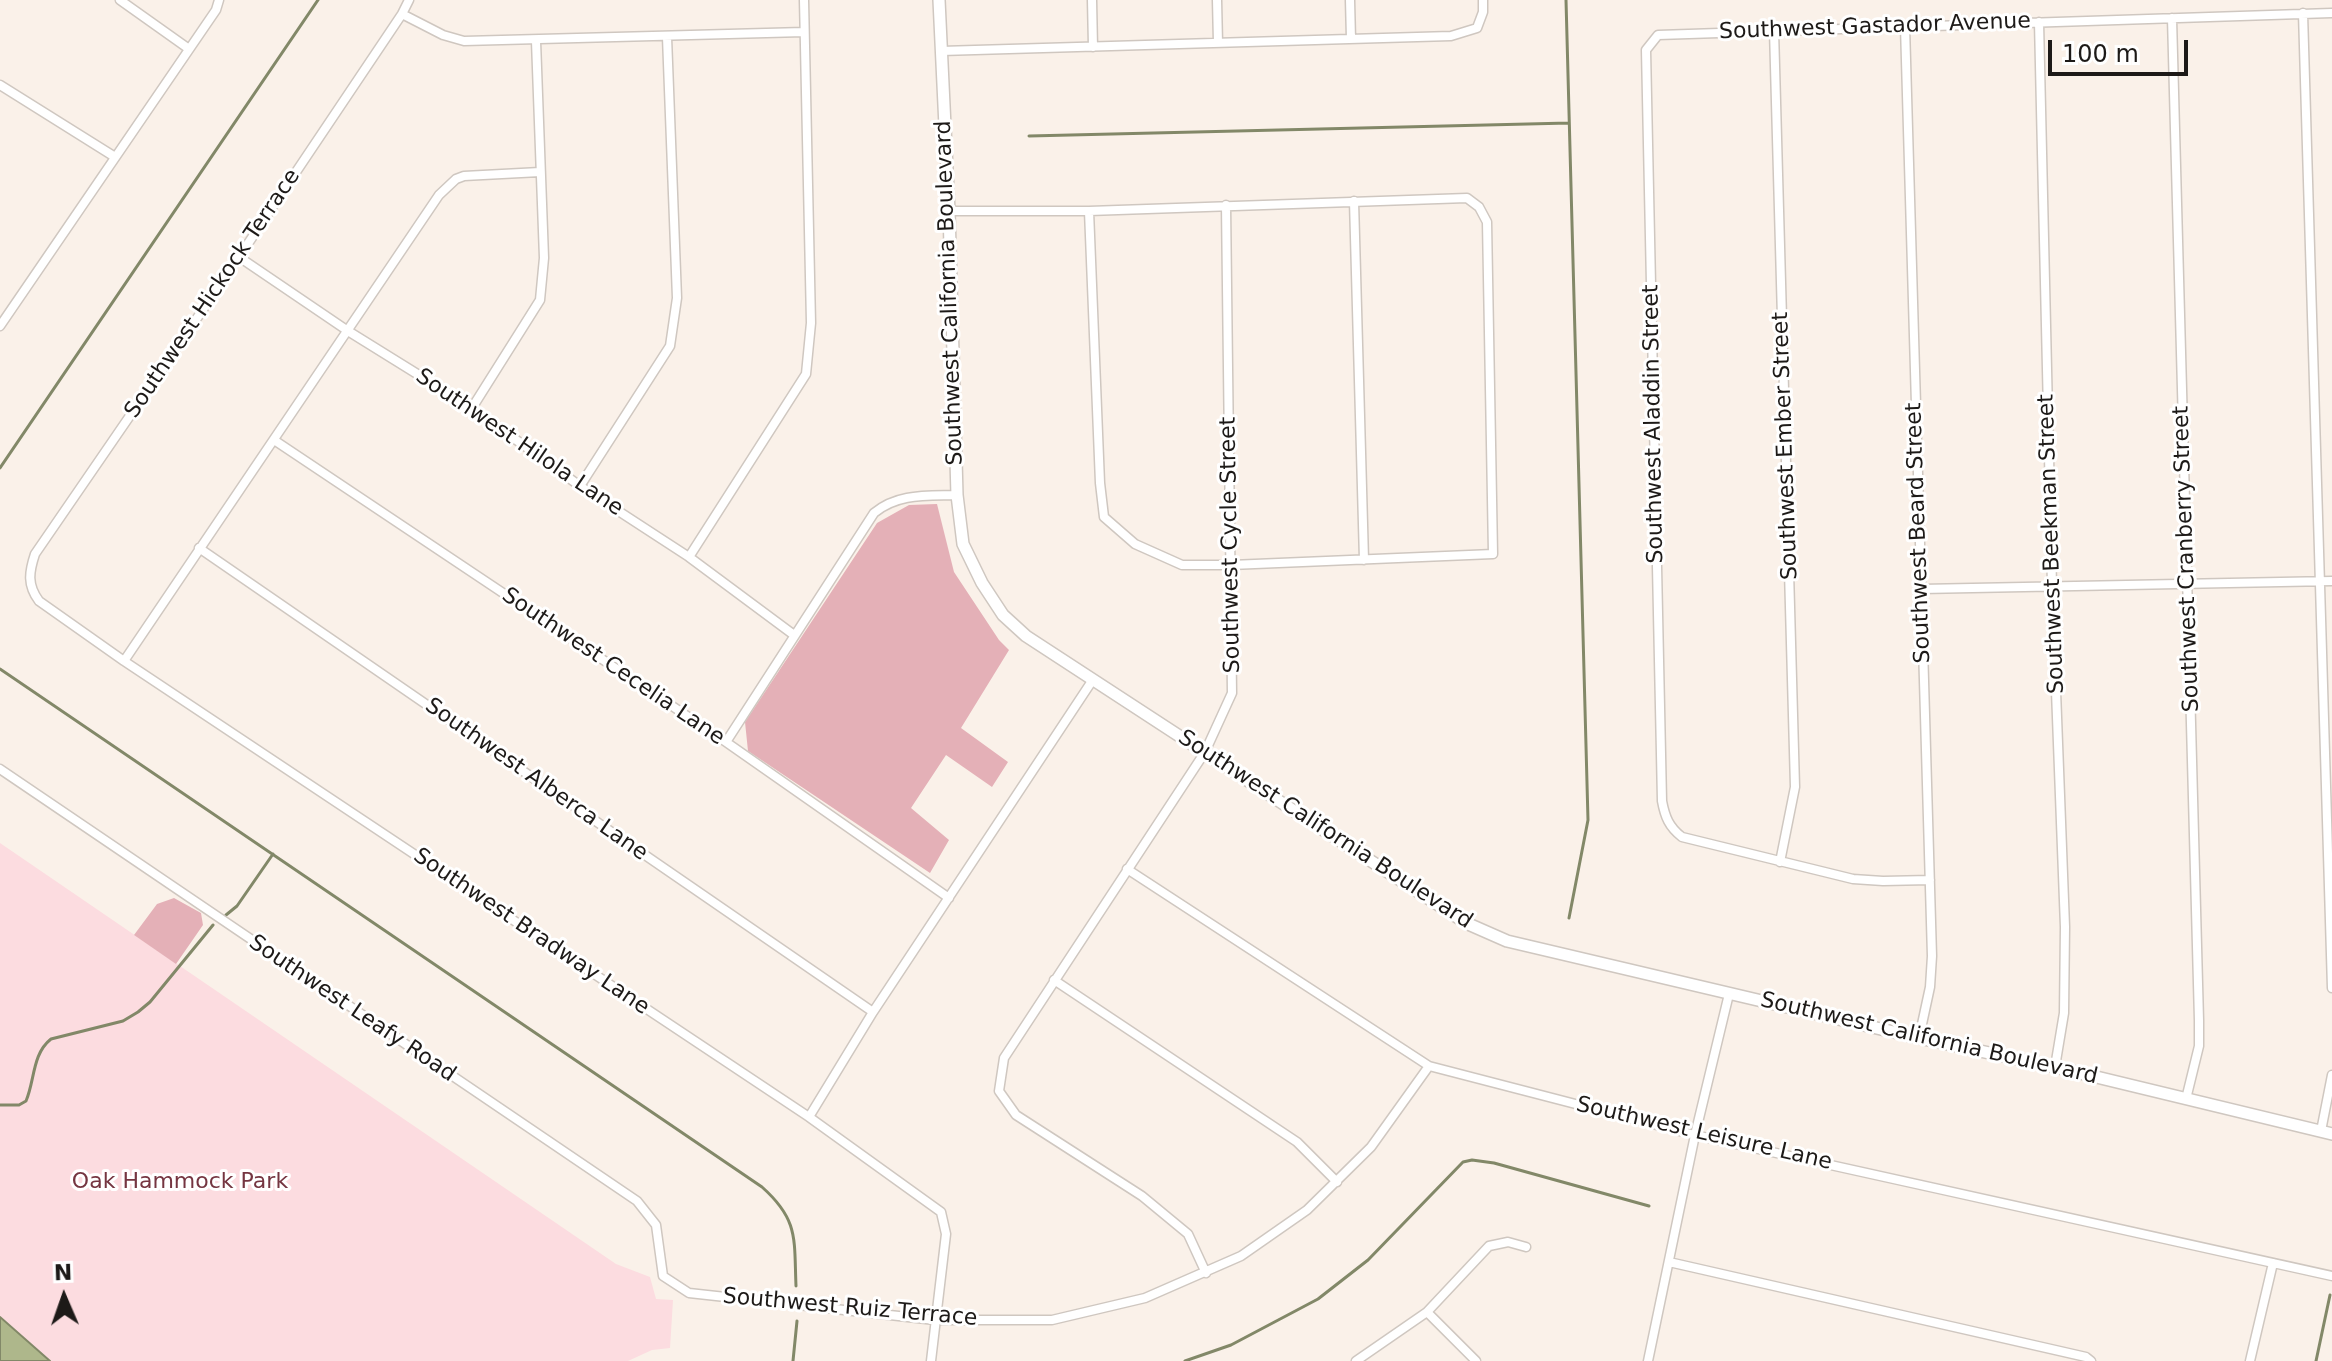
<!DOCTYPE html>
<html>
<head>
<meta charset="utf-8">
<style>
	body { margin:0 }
	#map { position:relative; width:2332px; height:1361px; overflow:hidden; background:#faf1e9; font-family:"DejaVu Sans",sans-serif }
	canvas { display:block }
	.north { position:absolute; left:24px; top:1257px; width:80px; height:80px; -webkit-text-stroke:6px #fff; paint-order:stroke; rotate:358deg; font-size:22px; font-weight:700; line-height:32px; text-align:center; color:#1d1a18 }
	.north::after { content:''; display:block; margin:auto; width:28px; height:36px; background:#1d1a18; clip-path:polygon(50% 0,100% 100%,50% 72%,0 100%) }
	.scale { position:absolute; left:2048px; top:40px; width:140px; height:36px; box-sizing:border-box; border:4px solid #1d1a18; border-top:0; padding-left:10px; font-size:24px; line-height:28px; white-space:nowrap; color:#1d1a18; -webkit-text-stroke:6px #fff; paint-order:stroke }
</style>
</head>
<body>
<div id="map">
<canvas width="2332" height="1361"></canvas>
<div class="north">N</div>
<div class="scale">100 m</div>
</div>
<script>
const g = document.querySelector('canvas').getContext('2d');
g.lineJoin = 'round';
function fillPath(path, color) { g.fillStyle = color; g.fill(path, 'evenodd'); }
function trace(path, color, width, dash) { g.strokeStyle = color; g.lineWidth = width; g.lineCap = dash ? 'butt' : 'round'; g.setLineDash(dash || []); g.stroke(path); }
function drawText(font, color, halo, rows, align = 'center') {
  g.font = font + ' "DejaVu Sans",sans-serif'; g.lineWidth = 6; g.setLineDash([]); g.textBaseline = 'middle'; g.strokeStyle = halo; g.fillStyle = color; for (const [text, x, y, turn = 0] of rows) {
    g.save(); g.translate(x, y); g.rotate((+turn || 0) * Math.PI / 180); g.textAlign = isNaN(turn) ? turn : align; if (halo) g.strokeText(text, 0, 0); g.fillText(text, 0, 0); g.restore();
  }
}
fillPath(new Path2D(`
	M0,843L616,1264L650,1277L656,1299L673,1300L670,1348L652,1350L628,1361H50L0,1317Z`), '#fcdce0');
fillPath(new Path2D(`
	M937,504L954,572L999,640L1009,650L961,728L1008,762L992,787L946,755L911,808L949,840L930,873L748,751L745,722L877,523L909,505Z
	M174,898L201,913L203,925L176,964L134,935L157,904Z`), '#e4b0b7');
const water = new Path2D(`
	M0,1317L50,1361H0Z`);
fillPath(water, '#aeb78b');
trace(water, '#828868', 2);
trace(new Path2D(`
	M1566,0L1588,820L1569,918
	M1029,136L1569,123
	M0,468L318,0
	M0,669L762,1187C799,1220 794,1239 796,1286
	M226,915L237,906L273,854
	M0,1105H19L26,1101C35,1080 32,1054 51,1039L123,1021L138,1012L150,1002L213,925
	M793,1361L797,1321
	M1185,1361L1231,1345L1318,1299L1368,1260L1463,1162L1472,1160L1494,1163L1649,1206
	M2316,1361L2330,1295`), '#828868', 3);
const street = new Path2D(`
	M120,0L189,49
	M409,0L402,14L239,257L35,554C29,572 27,585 39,601L124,661L809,1117L941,1212L946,1234L931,1361
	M1092,0L1093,47
	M1217,0L1218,43
	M1350,0L1351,39
	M2303,13L2332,988
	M402,14L443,35L464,41L804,32
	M2172,18L2199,1020V1046L2186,1099
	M2039,22L2052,586L2065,927L2064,1013L2055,1067
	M1905,26L1932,956L1930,987L1919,1038
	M1774,30L1795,787L1780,862
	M941,51L1451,36L1477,28L1483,12V0
	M0,85L115,157
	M1354,201L1364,560
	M949,211H1089L1467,198L1479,207L1487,222L1493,554L1231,565H1182L1135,544L1104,517L1100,483L1089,211
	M239,257L348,331L472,408L580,486L689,557L794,635
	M0,326L216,10L219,0
	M472,408L540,300L544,258L536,41
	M274,440L726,742L949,898
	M580,486L670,346L677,298L667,37
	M199,548L873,1012
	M689,557L806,374L811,323L804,0
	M1921,589L2332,581
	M124,661L439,195L456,179L464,176L540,172
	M726,742L874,513C898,493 927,496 957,495
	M0,769L637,1201L656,1225L663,1276L689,1293L935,1320H1052L1145,1298L1241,1256L1307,1210L1371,1147L1429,1066
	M1127,869L1429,1066L1695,1135L2332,1276
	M1930,880L1883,881L1853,879L1682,837C1669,827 1665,817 1662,801L1646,50L1658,35L2332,13
	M1054,980L1297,1142L1337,1182
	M809,1117L873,1012L1092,681
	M2321,1131L2332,1075
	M1669,1262L2086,1357L2091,1361
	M1206,1273L1188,1234L1142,1196L1016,1115L999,1091L1004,1058L1205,752L1232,693L1226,205
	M1427,1312L1476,1361
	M1356,1361L1427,1312L1489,1246L1508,1242L1526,1247
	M1648,1361L1695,1135L1729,994
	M2250,1361L2273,1263`);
const secondary = new Path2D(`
	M939,0L949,211L957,495L963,544L982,583L1003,615L1026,636L1466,923L1507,941L1919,1038L2055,1067L2332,1134`);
trace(street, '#cfc7c0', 11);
trace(secondary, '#cfc7c0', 14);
trace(street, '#fff', 8);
trace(secondary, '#fff', 11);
drawText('22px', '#1d1a18', '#fff', [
	["Southwest Gastador Avenue",1875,27,-2],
	["Southwest California Boulevard",950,293,-92],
	["Southwest Hickock Terrace",213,294,-56],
	["Southwest Aladdin Street",1654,424,-91],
	["Southwest Hilola Lane",519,443,34],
	["Southwest Ember Street",1786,446,-92],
	["Southwest Beard Street",1919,533,-92],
	["Southwest Beekman Street",2052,544,-92],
	["Southwest Cycle Street",1231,545,-91],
	["Southwest Cranberry Street",2187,559,-92],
	["Southwest Cecelia Lane",613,667,34],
	["Southwest Alberca Lane",536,780,35],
	["Southwest California Boulevard",1325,830,33],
	["Southwest Bradway Lane",531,932,34],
	["Southwest Leafy Road",352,1009,34],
	["Southwest California Boulevard",1929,1039,13],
	["Southwest Leisure Lane",1704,1134,13],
	["Southwest Ruiz Terrace",850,1308,5]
]);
drawText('22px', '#753541', '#fff', [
	["Oak Hammock Park",180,1182]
]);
</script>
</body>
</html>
